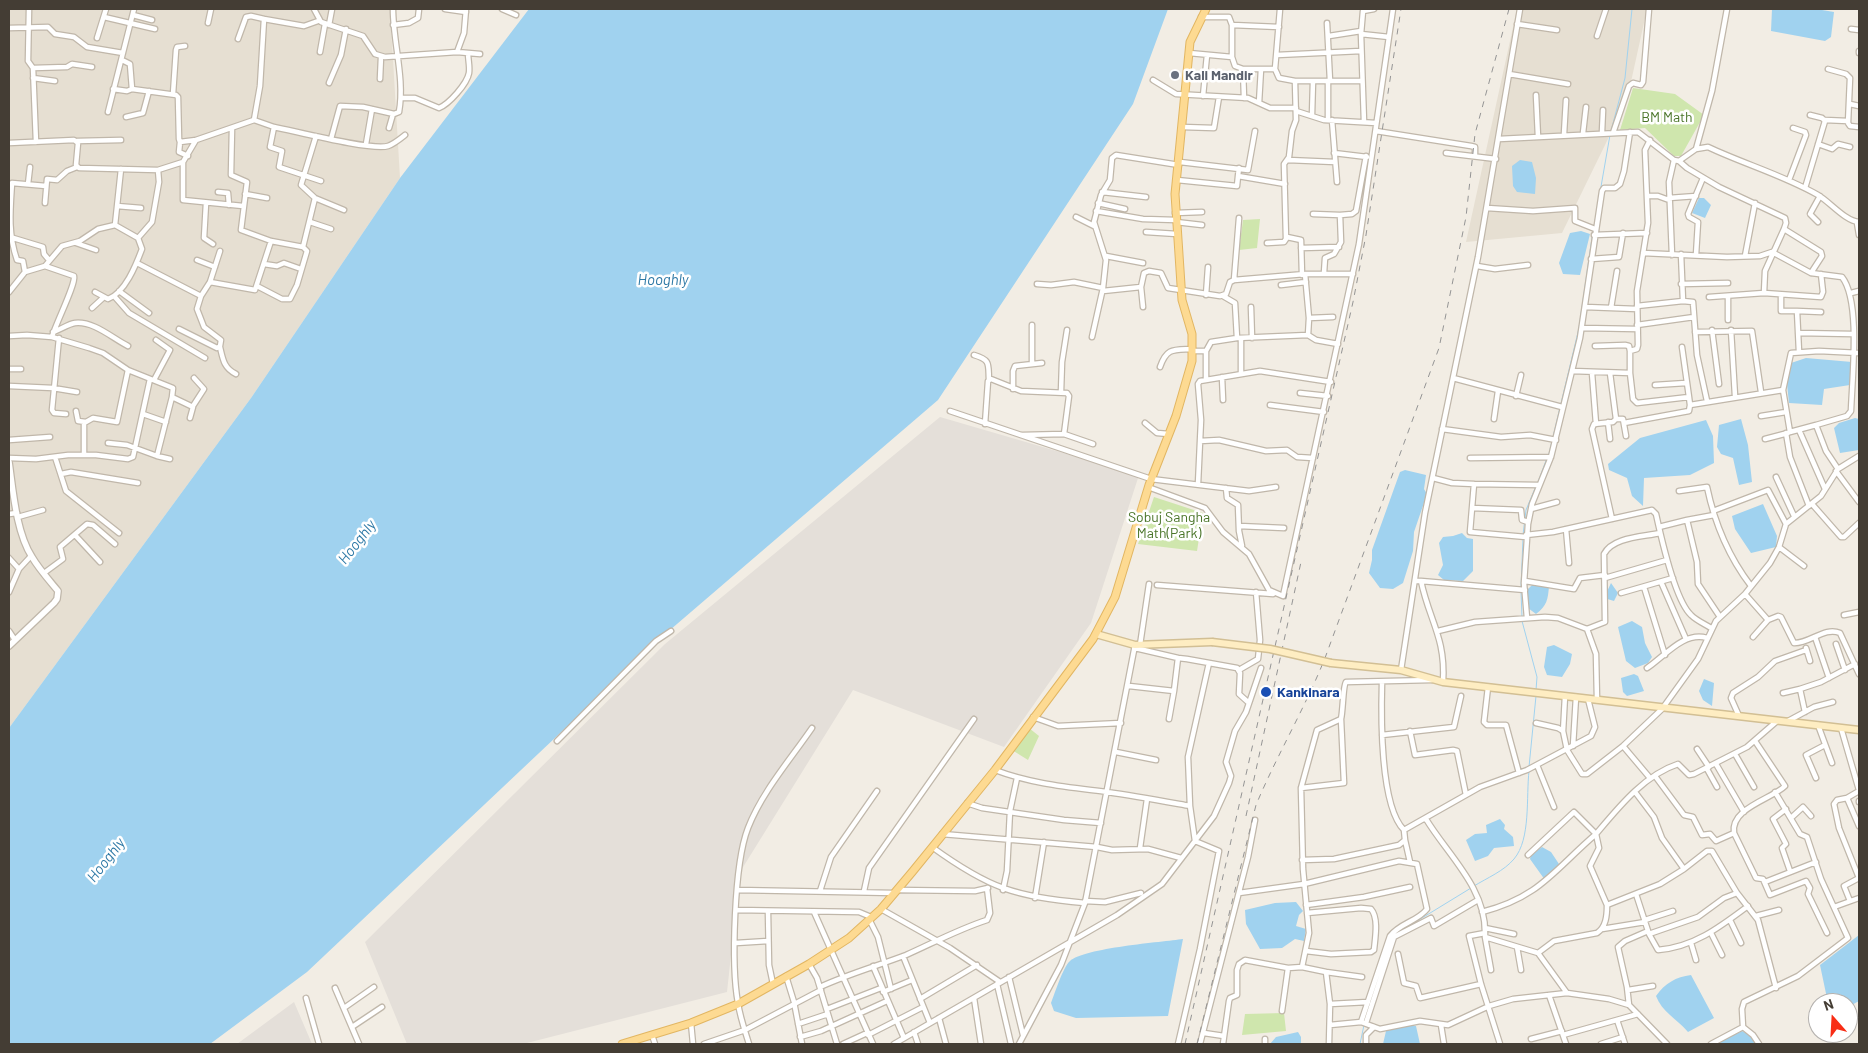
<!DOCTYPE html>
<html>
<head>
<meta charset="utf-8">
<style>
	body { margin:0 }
	#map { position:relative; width:1868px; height:1053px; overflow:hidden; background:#f2ede4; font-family:Barlow,sans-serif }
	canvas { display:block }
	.frame { position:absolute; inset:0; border:10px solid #443d34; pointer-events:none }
	.north { position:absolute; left:1808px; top:993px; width:50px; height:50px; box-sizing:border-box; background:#fff; border:1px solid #b4b1ae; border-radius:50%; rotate:341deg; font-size:14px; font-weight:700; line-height:20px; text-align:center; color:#443d34 }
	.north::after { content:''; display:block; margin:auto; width:18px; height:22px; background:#f82d15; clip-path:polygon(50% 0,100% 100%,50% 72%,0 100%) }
</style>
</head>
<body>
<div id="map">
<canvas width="1868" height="1053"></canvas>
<div class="frame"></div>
<div class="north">N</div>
</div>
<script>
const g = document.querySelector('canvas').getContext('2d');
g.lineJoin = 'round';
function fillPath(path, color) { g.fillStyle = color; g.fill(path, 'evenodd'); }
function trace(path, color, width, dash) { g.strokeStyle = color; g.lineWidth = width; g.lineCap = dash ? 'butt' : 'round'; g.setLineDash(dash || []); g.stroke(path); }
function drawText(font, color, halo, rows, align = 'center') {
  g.font = font + ' Barlow,sans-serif'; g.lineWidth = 5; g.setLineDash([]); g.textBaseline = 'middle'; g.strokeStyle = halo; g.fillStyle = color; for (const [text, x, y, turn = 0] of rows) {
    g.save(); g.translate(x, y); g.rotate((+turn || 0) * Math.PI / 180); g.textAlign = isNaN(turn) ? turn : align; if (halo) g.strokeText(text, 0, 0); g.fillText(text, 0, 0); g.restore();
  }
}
fillPath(new Path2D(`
	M9,9H390L400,178L251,398L9,728Z
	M1517,9H1647L1627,100L1562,233L1466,242Z`), '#e6dfd2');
fillPath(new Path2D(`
	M940,417L1139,475L1091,623L1004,747L853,690L740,872L727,992L523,1044H407L365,942L665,644Z
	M294,1002L312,1044H237Z`), '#e4dfd9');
fillPath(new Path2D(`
	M1633,88L1675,94L1704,115L1681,156H1674L1645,128L1620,130Z
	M1260,219L1257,248L1239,250L1243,220Z
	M1154,497L1203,513L1197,551L1138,544Z
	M1029,728L1039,736L1028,760L1012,750Z
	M1284,1013L1286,1031L1242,1035L1245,1014Z`), '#cfe6ad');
fillPath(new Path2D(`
	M529,9H1168L1133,104L938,400L663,636L307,972L210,1044H9V728L251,398L400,178Z
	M1772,9H1816L1834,12L1831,37L1825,41L1771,31Z
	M1520,160L1532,162L1536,178L1535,194L1517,192L1513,186L1512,166Z
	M1699,198H1704L1711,205L1705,218L1692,213Z
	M1581,231L1590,234L1580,275L1563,274L1559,263L1570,233Z
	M1806,358L1852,362L1850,385L1824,389L1822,405L1789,403L1787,384L1791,363Z
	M1855,418L1859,419V450L1840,453L1834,428L1839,423Z
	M1741,419L1748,445L1752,482L1739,485L1733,458L1721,454L1717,447L1719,425Z
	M1706,420L1713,436L1714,463L1690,475L1644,478L1643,506L1632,496L1627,478L1609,470L1608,464L1640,438Z
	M1405,470L1426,475L1424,489L1427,494L1414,532L1413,551L1403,583L1393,589L1380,588L1369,573L1372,560V550L1400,472Z
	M1763,504L1777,536L1776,547L1751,553L1735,529L1732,516Z
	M1462,533L1467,538L1473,539V571L1463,581L1444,580L1438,575L1443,565L1439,543L1443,537L1453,536Z
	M1611,583L1618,593L1614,601L1604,598Z
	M1533,584L1549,586C1548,599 1547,606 1536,614L1528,608V589Z
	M1632,621L1642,627L1645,643L1652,657L1648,663L1635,668L1626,661L1618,627Z
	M1554,645L1572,654L1570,664L1562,677L1547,675L1544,667L1547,647Z
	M1634,674L1638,676L1644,691L1627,696L1623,692L1621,678Z
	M1704,679L1714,683L1712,706L1703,700L1699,691Z
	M1500,819L1505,825L1504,829L1513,837L1514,846L1494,848L1488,856L1475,861L1466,840L1475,834L1487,833L1486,825Z
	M1542,847L1551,852L1561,867L1545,880L1530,859L1531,855Z
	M1296,902L1303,911L1299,915L1296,926L1306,929L1304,941L1295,939L1282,948L1260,949L1246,924L1245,910L1275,903Z
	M1859,935V1001L1848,1007V1003H1828L1820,965Z
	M1183,939L1168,1016L1076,1018L1054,1011L1051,1003C1055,993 1063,967 1070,961C1084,948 1162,942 1183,939Z
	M1691,975L1714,1018L1688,1032C1676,1018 1662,1012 1656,996C1665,983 1676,977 1691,975Z
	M1410,1025L1416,1026L1420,1044H1383L1386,1031Z
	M1742,1031L1751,1036L1756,1044H1714Z
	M1298,1032L1301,1037V1044H1270L1276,1037Z`), '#a0d2ef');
trace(new Path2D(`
	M1611,131L1625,78L1632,9
	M1594,227L1610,135
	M1553,437L1579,328L1593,231
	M1549,454L1552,441
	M1538,482L1547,458
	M1523,535L1526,510L1536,486
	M1521,587L1523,539
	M1521,591L1522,617
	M1522,621L1537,677L1536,690
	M1529,767L1536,696
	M1474,886C1487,878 1504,871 1514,859C1531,839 1526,797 1529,771
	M1404,929L1471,888
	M1360,1044L1364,1025`), '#a0d2ef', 1);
const minor = new Path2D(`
	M29,9L28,61L33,68L36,142
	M314,9L321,22L363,36L375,54L385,57L457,52L464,33L466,9
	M445,9L466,12
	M502,9L516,15
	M1280,9L1275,69L1279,78L1295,81H1362
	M133,15L152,20
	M104,17L155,29
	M1201,17H1229L1232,25
	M264,19L304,26L318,21
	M208,23L211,9
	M1327,23L1330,81
	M1517,24L1557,30
	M329,25L332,9
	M393,25L409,23L418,18L419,9
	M9,28L48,27L55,34L74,37L87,47L123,53
	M1851,29L1859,30
	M1361,34L1389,37
	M1329,36L1361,31
	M1597,36L1606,9
	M97,38L106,9
	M238,39L246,17L251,16L264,19L260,86L254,120
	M320,52L325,24
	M457,52L480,54
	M1189,53L1232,57
	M1859,53V51
	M1277,55L1361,51
	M122,60L130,64L132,89L176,95L178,97L179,139L180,142L196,140
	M33,68L67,67L72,64L92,67
	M1243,69L1244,98
	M1275,69H1243L1235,66L1232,57V25L1279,27
	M1828,69L1846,74L1850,78L1848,123L1850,126L1859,127
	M1509,74L1568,84
	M33,78L55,81
	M380,79L381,57
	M1153,80L1176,94L1248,98L1270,108H1296
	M329,83L341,55L346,29
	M113,89L127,91L132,89
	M173,94L176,50L177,47L185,46
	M1536,95L1538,137
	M1203,96L1207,55
	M401,98H415L439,108C449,104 467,84 469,73C470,67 468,59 468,53
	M1259,103L1261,69
	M1850,104L1859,106
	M1296,111L1324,120L1376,123
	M108,112L134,9
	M1312,115L1313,81
	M126,117L143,113L149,91
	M1328,120V81
	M1332,120L1337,182
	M1825,120L1848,121
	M1364,122L1361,34L1363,11L1374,9
	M274,127C295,131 372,151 388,146C394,144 400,139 405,135
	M1182,127L1214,128L1219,97
	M232,128L231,175L247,182L241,230L271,241L303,247L315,198
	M389,128L393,114
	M1376,131L1471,146L1475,147V154
	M1602,132L1603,110
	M1583,133L1586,107
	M1613,133L1629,86L1633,83L1641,85L1643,82L1649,9
	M1564,134L1566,100
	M316,136L301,185L315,198L344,210
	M331,139L340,106L363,107L394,114L399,112C405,79 393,42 393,9
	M1499,139L1638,132L1674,160L1679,161L1696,149L1708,147C1744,164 1783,175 1818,195C1830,202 1845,221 1859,222
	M77,141L121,140
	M180,142L179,152L188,156
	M9,143L74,140L78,143L76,165L79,168L158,170L183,162L196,140L254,120L274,127L270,147L282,151L279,167L321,181
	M366,144L372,109
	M1818,144L1832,149L1838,144L1850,147
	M1696,149L1712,91L1727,9
	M1334,153L1367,157
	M1446,153L1496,159
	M1288,160L1335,162
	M1679,161L1687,168L1719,187L1785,218L1786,223L1784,229L1765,271L1764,293
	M183,162V200L243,206
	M1180,162L1248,170L1255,131
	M1239,168L1238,176L1285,184
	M1177,180L1237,186L1238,176
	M1789,180L1806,135L1805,132L1793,128
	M28,184L30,167
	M1805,188L1825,121L1822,118L1810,115
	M218,192L228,193L229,205
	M1102,192L1146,197
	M245,194L267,198
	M1647,196H1658L1669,200
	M1669,198L1696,196
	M45,203L47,179L57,180L67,171L77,167
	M206,203L204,238L213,244
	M1098,203L1125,209
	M117,206L141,208
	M1487,208L1533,211L1575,208V221L1595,229
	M1096,211L1143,219L1176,220
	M1175,213L1202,212
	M1313,214L1340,215
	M1076,217L1094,226
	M310,222L331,229
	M1176,222L1202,225
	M1818,222L1810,214L1820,196
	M1857,223L1859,235
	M115,225L121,169
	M1784,229L1821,252L1822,256L1811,273
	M1146,232L1177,234
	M1594,235L1647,233
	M10,237L43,247L44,254L49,260
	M1287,237L1301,240L1302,275
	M138,238L152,222L159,182L158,170
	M76,243L96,250
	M1267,243L1284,242L1286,239L1284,164L1289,157L1292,131L1296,120L1295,81
	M1301,248L1339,247
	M1643,253L1727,257L1760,256L1772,252L1811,273L1842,277C1861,301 1852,379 1851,411L1847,416L1816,425
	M1681,254L1683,301L1693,302L1697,355L1707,401
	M1672,255L1669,182L1674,160
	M1696,255L1698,222L1689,217L1688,214L1703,178
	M1106,256L1143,263
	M1745,256L1755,203
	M1591,259L1619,257L1623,233
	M197,260L215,267
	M137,263L201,296
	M264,264L277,266L284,263L301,269
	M45,266L62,246L80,241L98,229L115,225L138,238L142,249C136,265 125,293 108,299L95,292
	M1477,266L1495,269L1528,265
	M25,272L23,261L17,260C8,234 10,212 12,183L46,186
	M1324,273L1325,258L1334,254L1341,242L1340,215L1352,214L1356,211L1366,156
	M1234,280L1239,218
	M210,282L255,290L271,241
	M1037,284L1051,285L1074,282L1103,288
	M1681,284L1728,283
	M1281,285L1306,282
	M257,286L282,299H290L297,285L307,251L303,247
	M1141,287L1143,307
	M119,291L149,313
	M1103,291L1141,287L1144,273L1149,271L1161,273L1168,288L1220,296L1226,294L1230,282L1234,280L1305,274H1353
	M9,292L25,272L45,266L74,276C76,284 56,323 52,337
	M1851,293L1859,291
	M1206,295L1208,267
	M1781,295V311H1797L1799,352
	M114,296L129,313L205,358
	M1223,296L1235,303L1237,338
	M1709,297L1764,293L1821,297L1823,292L1821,274
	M1728,297V320
	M1637,306L1683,301
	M1251,307L1252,338
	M1585,307L1637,309
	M92,308L104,297
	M1611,308L1617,271
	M1797,311L1821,312
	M1309,318L1333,317
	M1637,325L1694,317
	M1582,328L1637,329
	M179,329L217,348L220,346L221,340L204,327L197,309L201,296L210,282L220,251
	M1712,330L1719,384
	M1731,330L1735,396
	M53,332C60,330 68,324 75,323C94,321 112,338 128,346
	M1695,332L1752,331L1761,392
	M1798,333L1852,334
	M1308,335L1316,340L1338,344
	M9,336L27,335L52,337L89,348L103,353L128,370L173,388L172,397L193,407L190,418
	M1092,337L1103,288L1106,260L1094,222L1101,195L1110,180L1112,158L1116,155L1179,165
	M59,338L52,410L54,413L66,414
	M1595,346L1625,345L1629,346L1630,351
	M220,347C223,360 224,368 236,374
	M1682,347L1689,397
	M1193,351H1206
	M974,355C991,360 988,364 989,380
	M1032,364V325
	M1160,367C1167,347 1174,350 1193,349
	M9,369H21
	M1572,371L1630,373L1633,399L1637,403L1689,397L1690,405L1783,390L1790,432L1816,425L1826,451L1838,469
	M1241,373V338
	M1592,373L1596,424
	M1610,373L1616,419L1613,422L1594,424L1592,429L1612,519
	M1630,373V351L1637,349L1638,345L1637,291L1648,223L1645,150L1650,140
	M1222,377L1223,400
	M1453,378L1562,407
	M154,380L170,350L156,340
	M1206,380V351L1211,342L1237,338L1308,335L1309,318L1305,274
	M1655,385L1686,383
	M9,386L53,388L77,392
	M1013,389V371L1015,366L1042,363
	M1783,390L1791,353L1819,351L1859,353
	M1061,392L1062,362L1067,330
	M1300,393L1328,396
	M1516,396L1521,375
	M1270,405L1324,412
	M193,406L204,389L194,378
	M76,411L78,421L86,422L93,418L117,422L128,370
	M950,411L1151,479L1249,491L1276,487
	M143,414L166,422
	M1761,416L1786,412
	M1494,419L1498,391
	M1616,419H1623L1626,436
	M84,422V455
	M1608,422L1610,439
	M1145,423L1157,433L1169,434
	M1624,423L1689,411L1690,405
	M985,424L988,381L991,379L1021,391L1067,393L1069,396L1064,434
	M1442,429L1501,437L1530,435L1556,440
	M1799,430L1825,489
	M1786,433L1790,457L1809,506
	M1022,435L1064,434L1093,444
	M1765,439L1788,433
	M9,440L50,437
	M1200,441L1219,440L1266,451L1287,450L1297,457L1313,458
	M108,443L127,445L157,456L172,397
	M157,456L170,459
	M55,457L66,491L119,533
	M9,458L36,459L68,455H96L128,459L133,457L150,379
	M1470,458L1551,457
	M1836,471L1859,502
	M61,474L71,472L138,483
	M1776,477L1794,516
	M1433,478L1452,483L1474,484
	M1198,484L1201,420L1198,384L1200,381L1260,371L1331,382
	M1148,487L1205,508L1223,532L1249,554L1269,590L1283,596L1359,244L1393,9
	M1226,488L1227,498L1238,505L1239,531L1242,546
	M1679,491L1707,487C1715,525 1728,556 1751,586
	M1812,504L1841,537H1844L1859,523
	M1472,508L1521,510L1522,520L1528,522
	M1531,509L1557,502
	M1713,511L1768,490L1786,524
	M9,514L17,513
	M1714,515L1687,520L1697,562L1698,584L1720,617
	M18,517L43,510
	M1239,526L1284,528
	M1659,527L1687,520
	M1566,529L1569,563
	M75,535L100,562
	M1526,535L1553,532L1652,510L1656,514C1661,537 1675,600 1691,615C1697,621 1705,624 1711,628
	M1526,537L1470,532L1474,484L1539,485
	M1779,547L1804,566
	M9,558L19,569
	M44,573L63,559L60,547L87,524L93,525L115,544
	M1605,578L1667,560
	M1415,581H1421C1429,620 1446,638 1443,682
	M1421,581L1525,590
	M1525,581L1574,589L1580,578L1605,575
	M1661,582L1686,639
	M1157,585L1273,594
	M1644,587L1665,655
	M9,592L19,569L31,556
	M1621,593L1673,578
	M1745,594L1768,620L1778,616L1781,617L1794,643C1809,644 1825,626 1840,633L1859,674
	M1844,615L1859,612
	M1527,618L1524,583L1528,524L1532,504L1551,457L1580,338L1602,191L1604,188H1615L1620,184L1624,171L1630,132
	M1587,629L1605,622L1604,554C1613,537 1642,537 1660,533
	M9,631L15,640
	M1438,631L1475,622L1545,617L1558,618L1587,629L1596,654L1597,700
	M1753,637L1768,620
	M1815,637L1829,678
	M1836,644L1845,670
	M1140,645L1149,584
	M1135,648L1178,658
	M1806,648L1810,661
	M1647,668C1665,656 1684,631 1707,638
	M1239,670L1258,659L1260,640L1256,592
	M1401,670L1425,513L1478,257L1520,9
	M1382,682C1381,716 1380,806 1404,830L1480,787L1527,770L1591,736L1595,727L1588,699
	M1129,686L1174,691L1169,719
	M1488,687L1484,722L1487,725H1506L1519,773
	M1800,689L1821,682L1855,664
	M1174,691L1178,658L1187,659L1237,668L1240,673L1239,694L1249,703
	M1783,693L1800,689L1805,712
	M1739,716L1731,698L1733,693L1758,677L1775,661L1806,650
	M1033,717L1058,726L1121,723
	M1788,721L1814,707L1833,702
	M1536,723L1558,728L1563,731L1567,750L1582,774H1587L1623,746L1662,709L1698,659L1716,621L1745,594L1770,563L1779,547L1786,524L1821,496L1838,469L1859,456
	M1818,725L1832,763
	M1841,728L1859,790
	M1410,731L1415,755L1453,750L1457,751L1466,795
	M1563,732L1565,696
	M1382,735L1454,727L1461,696
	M557,741L656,641L671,631
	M1573,746L1576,697
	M1623,746L1650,778
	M1697,749L1709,767
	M1116,752L1156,760
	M1735,754L1754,787
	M1716,764L1744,812
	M1537,765L1554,807
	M1707,769L1717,787
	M995,770C1032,784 1068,787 1107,792C1135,796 1162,801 1190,806
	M1655,776L1684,815L1693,817L1702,835L1710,834L1716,841L1734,833L1756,878L1763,879L1770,895L1806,881L1810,888L1808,894L1827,933
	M1816,778L1806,755L1825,745
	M1301,788L1344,783L1341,719
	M1859,791L1847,798L1859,826
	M1635,792L1654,817L1662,838L1684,869L1707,851H1712L1737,893L1758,920L1776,988
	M1847,798L1837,800L1834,804L1839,828L1859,878L1844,886L1850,901
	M1859,801V802
	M967,803L982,808L1064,820L1101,823
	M1786,809L1773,819L1786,844L1782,848L1790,871
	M1791,818L1803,807L1811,816
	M1426,819C1447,854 1486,888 1485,933
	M1734,833C1730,808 1772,799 1785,786L1755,741
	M942,834L1097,847L1112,850L1148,849L1181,858
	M1405,840L1410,862
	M932,847C990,889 1014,896 1085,903
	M1140,848L1147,799
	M1302,860L1334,859L1399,845L1405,840L1404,830
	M1765,882L1816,862
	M737,890L894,893
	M897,890L975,891L988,888
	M1003,890L1007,871L1010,811L1017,778
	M820,891L831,857L877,791
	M864,891L869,868L974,719
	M1239,893L1304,884L1399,861L1417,864L1427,909C1418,921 1400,923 1390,936L1361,1022
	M1636,894L1649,934L1658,950C1694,947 1720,927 1748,906
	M1035,898L1044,842
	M1085,901L1105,902L1141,893
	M1306,905L1364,897L1410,887
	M1607,905L1590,866L1599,848L1596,834C1618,808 1644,775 1678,764L1689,775L1694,774L1747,747L1777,721
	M1834,907L1859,898
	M881,909L950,948L1000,982
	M736,910L859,912L871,917
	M768,912L769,965L773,984
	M814,912L873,1044
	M1482,912C1540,897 1554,870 1596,834L1574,812L1528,855
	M1756,916L1779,910
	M869,919L878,937L891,989
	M1645,920L1673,911
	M1730,920L1741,943
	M1485,928L1514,934
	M1602,929L1645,922
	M1711,933L1722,955
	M1649,934L1698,917L1724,898L1737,893
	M1485,937L1491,970
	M736,943L768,941
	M1691,943L1696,960
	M1517,947L1521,970
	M1306,951L1331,954L1371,952L1374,950C1375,939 1379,918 1371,909L1361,908L1307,913
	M1538,953L1567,993
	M1398,954L1404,983L1416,986L1420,998L1481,984
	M903,956L930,1023
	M809,964L817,978L837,1044
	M873,966L904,1038
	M1326,972L1362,977
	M786,976L794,1002L802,1044
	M1009,977L1023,1035
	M997,984L1011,1044
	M820,987C848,974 877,966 906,955C933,943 959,929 987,920L990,913L987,888
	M335,988L359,1044
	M1628,990L1653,986
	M883,992L912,980
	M1549,995L1566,1044
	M306,998L319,1044
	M974,998L981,1044
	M920,999L977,965
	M1330,1004L1368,1002
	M1629,1005L1627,987L1618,947L1625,941L1648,931
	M344,1008L374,987
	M827,1009L881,988
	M1282,1011L1288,968
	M939,1018L946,1044
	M1617,1020L1625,1044
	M691,1023L693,1044
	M1366,1023L1394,937L1431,918L1434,926L1478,900
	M798,1024L828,1014
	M1330,1025L1361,1022L1380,1029L1420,1021L1448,1025L1489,1006L1513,999L1567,993L1609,999L1629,1005L1667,1044
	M1441,1025L1444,1044
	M352,1027L382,1007
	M1743,1027L1742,1009L1744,1002L1798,976L1848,938L1821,879L1807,837L1800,834L1775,792
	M914,1032L918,1044
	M1204,1033L1224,1036
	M652,1035L655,1044
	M868,1035L923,1007
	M1563,1035L1638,1014
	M800,1037L821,1031L887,1001
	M1265,1039V1044
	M1531,1039L1562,1031
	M704,1044L745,1030L821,990
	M749,1044C745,1031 740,1017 738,1003C731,966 734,864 748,828C762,792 790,760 812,728
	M843,1044L867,1033
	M894,1044L1117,915L1162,884L1214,816L1229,783L1231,776L1226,762L1235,731L1246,712L1261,668
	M1019,1044L1061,965L1085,903L1135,645
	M1178,1044L1200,949L1219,851L1195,841L1190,806L1188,757L1209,663
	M1200,1044L1248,857L1255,820
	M1223,1044L1229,1001L1230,998L1237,995V970L1239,964L1245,960L1288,968L1302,967
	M1329,1044L1330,1004L1326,972L1302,967L1309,933L1303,869L1301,788L1317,730L1341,719C1343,711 1343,685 1346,682L1432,680
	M1366,1044V1035L1374,1027
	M1500,1044L1481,984L1469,936L1485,933V937L1538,953L1554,941L1597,933C1606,927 1607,916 1607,905L1660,884L1684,869
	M1601,1044L1623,1037
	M1711,1044L1743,1027L1753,1035L1759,1044`);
const tertiary = new Path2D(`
	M9,462C13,490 16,532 32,557C39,569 49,580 58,591L57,599L54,603L9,646`);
const secondary = new Path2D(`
	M1096,634L1135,645L1212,642
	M1331,663L1401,670L1443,682L1859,730`);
const primary = new Path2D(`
	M622,1044L691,1023L738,1004L809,964L849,938L881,909L913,871L995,770L1093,639L1115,597L1149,485L1176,416L1192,361V334L1182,300L1175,194L1190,42L1206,9`);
trace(minor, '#c0b7aa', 7);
trace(tertiary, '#c0b7aa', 8);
trace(secondary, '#d2bf94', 9);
trace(primary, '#e2b662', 9);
trace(minor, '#fff', 4.5);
trace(tertiary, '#fff', 5.5);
trace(secondary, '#feedc2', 6);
trace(primary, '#fdda92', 7);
trace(new Path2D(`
	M1246,816L1301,562
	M1185,1044L1353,302L1366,235L1401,9
	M1197,1044L1256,805C1277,755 1305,708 1325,658L1439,348L1466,217L1475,134L1509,9`), '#949494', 1, [6, 6]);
const secondaryBridge = new Path2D(`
	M1212,642L1270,649L1331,663`);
trace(secondaryBridge, '#d2bf94', 9, []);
trace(secondaryBridge, '#feedc2', 6);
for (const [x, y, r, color] of [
	[1175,75,5,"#6b7280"],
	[1266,692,6,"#1a4fb4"]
]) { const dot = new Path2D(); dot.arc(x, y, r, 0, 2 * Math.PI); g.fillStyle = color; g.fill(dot); trace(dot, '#fff', 2); }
drawText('bold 14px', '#5b616d', '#fff', [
	["Kali Mandir",1185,75]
], 'left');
drawText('14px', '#497428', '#fff', [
	["BM Math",1667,117],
	["Sobuj Sangha",1169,517],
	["Math(Park)",1169,533]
]);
drawText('bold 14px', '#164399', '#fff', [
	["Kankinara",1277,692]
], 'left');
drawText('italic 15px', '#2e79a6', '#fff', [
	["Hooghly",663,280],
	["Hooghly",357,542,-52],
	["Hooghly",106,860,-52]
]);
</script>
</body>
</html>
